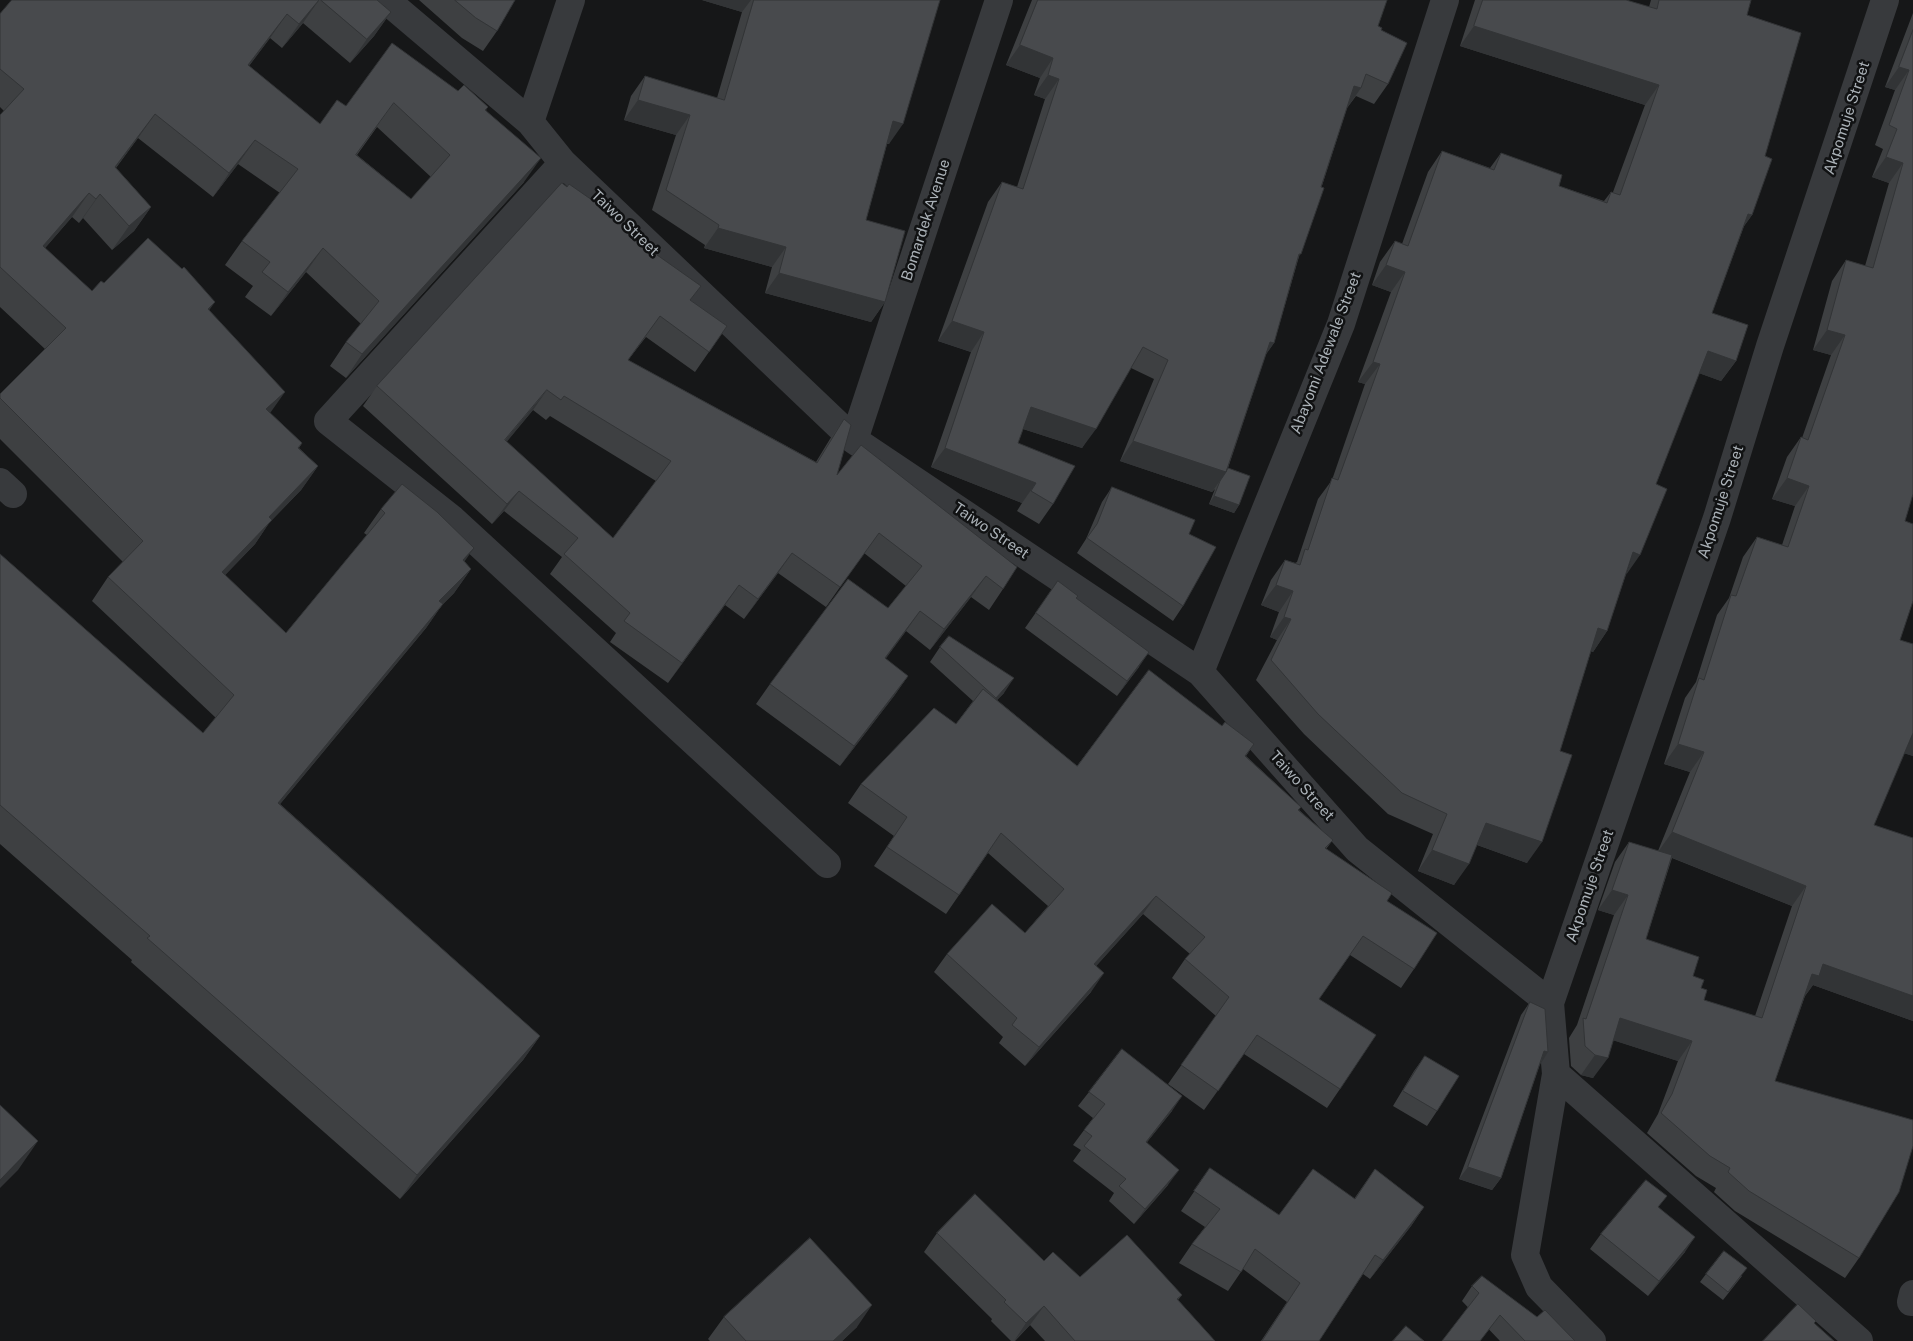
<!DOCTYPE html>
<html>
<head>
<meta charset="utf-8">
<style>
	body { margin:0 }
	canvas { display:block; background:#161718 }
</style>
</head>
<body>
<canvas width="1913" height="1341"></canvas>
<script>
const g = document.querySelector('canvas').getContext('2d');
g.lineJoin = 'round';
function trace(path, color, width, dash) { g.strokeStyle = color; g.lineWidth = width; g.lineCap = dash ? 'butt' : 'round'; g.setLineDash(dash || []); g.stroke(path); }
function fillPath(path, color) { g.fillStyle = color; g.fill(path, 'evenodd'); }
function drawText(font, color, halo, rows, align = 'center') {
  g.font = font + ' "Public Sans",sans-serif'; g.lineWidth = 5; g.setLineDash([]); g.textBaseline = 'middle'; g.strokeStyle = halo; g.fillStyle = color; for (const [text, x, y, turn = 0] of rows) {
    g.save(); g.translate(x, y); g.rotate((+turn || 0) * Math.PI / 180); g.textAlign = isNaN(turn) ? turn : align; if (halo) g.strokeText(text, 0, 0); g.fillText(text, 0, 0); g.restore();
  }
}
trace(new Path2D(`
	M386,0L530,122L563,163L854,440L1200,672L1357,849L1550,1003L1556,1074L1525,1255L1539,1287L1592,1341
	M530,122L571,0
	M563,163L328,421L452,519L827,864
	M854,440L999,0
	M0,482L13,494
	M1200,672L1341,324L1445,0
	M1550,1003L1717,518L1770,346L1885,0
	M1556,1074L1859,1341
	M1911,1302L1913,1294`), '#383a3d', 28);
fillPath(new Path2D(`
	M12,0H377L391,12L374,36L350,63L303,23L282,48L270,38L249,66L320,124L346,106L458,91L488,107L486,110L524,182L346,378L330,366L346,342L361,324L306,272L271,316L245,297L253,286L225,265L242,241L280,193L238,164L213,197L138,138L116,168L151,207L134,231L112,250L83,218L79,223L72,217L45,248L92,291L104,283L209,311L270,413L302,443L299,448L318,466L301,490L269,523L255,544L225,575L286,633L367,535L364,533L381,509L465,562L471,569L454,593L442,605L426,628L280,804L540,1036L523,1060L400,1199L131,962L132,960L0,844V554L203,733L216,718L92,601L108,577L123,562L0,439V394L45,349L0,307V115L4,111L0,107V14ZM377,127L431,177L411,199L357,155Z
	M419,0H515L497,31L483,51L462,38Z
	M702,0H940L889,144H887L866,220L885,302L871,322L765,293L772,267L704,248L705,245L652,210L676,135L624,120L631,96L645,76L717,98L742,12Z
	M1032,0H1387L1378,26L1381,30L1388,84L1374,104L1356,96L1347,108L1298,260L1274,343L1266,354L1228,468L1239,505L1234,513L1209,504L1215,489L1212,492L1120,461L1154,379L1131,368L1082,448L1023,429L1018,443L1053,504L1039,524L1017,511L1022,503L931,467L971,352L938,341L988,202L1002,182L1017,187L1045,99L1034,95L1040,78L1006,65Z
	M1475,0H1626L1649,7L1651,0H1751L1747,15L1765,156L1752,215L1744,226L1712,313L1736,361L1721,381L1699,373L1656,484L1607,631L1593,652L1591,651L1560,751L1527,863L1477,845L1454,885L1418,871L1433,834L1388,814L1304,734L1256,680L1277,640L1270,637L1279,612L1261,605L1271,580L1285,560L1295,563L1297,562L1318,499L1332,480L1365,384L1358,382L1391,292L1372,285L1380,262L1395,241L1402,244L1428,172L1442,151L1490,168L1501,153L1559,186L1604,201L1611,192H1613L1645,105L1460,46Z
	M1913,13V494L1905,521L1900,640L1913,644V756L1904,753L1874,825L1913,838V1021L1813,985L1805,996L1775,1081L1859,1258L1845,1278L1735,1211L1714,1192L1716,1188L1696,1176L1647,1133L1658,1114L1678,1061L1613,1040L1593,1078L1581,1075L1571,1066L1569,1038L1577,1025L1614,915L1598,910L1615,862L1629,842L1658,851L1690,772L1664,764L1685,698L1696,682L1717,615L1729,598L1743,557L1757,537L1782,545L1795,506L1772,499L1787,457L1801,437L1802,438L1831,355L1813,350L1832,281L1846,260L1865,266L1889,183L1872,177L1883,149L1875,145L1895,90L1885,87ZM1672,858L1792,906L1755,1016L1704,1000L1701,988L1693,976L1646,939Z
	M567,187L633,238L691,300L727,326L695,372L646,337L628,360L816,462L830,439L844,419L837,475L861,445L1003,589L989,610L971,597L930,650L906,631L885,659L908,676L894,696L840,766L756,704L770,684L888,608L906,586L864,553L826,607L778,573L744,619L725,605L668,683L610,642L616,633L550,574L562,557L504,511L492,524L363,406L377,386ZM533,410L546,420L550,416L656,481L613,538L506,442Z
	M1112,487L1189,534L1183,606L1173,621L1077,553L1086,539L1102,502Z
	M1058,581L1076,599L1139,667L1117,696L1025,628Z
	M940,647L1004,693L997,700L1077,766L1222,726L1254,744L1246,756L1301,807L1299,810L1333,840L1326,849L1387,901L1414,969L1401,988L1350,955L1319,999L1340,1089L1327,1108L1244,1054L1204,1110L1168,1084L1216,1016L1172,978L1185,959L1190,954L1143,914L1096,966L1091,992L1025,1066L999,1043L1003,1037L934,972L947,954L1025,933L1048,906L988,853L946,914L874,866L894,836L848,803L861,784L956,724L973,701L930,662Z
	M1530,1002L1548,1052L1540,1064L1501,1178L1492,1190L1459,1179L1521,1015Z
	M1425,1056L1437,1111L1427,1126L1393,1106L1414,1071Z
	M1089,1092L1172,1111L1147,1142L1168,1185L1134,1224L1109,1201L1114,1193L1073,1161L1081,1150L1073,1145L1093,1118L1078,1106Z
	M1210,1168L1279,1215L1354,1199L1375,1169L1424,1207L1411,1226L1370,1279L1363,1274L1319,1341H1261L1287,1302L1243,1269L1228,1291L1179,1263L1192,1244L1205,1227L1181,1211Z
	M1659,1207L1685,1252L1648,1296L1590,1249L1601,1234Z
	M937,1233L1044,1261L1080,1277L1182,1295L1178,1300L1215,1341H1045L1030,1325L1015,1341H1011L991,1321L992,1319L924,1252Z
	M1706,1274L1742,1276L1723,1300L1700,1282Z
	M1472,1286L1537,1317L1575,1341H1500L1462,1301Z
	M724,1317L857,1327L842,1341H710L708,1339Z`), '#3e4042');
fillPath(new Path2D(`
	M319,0L303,23L282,48L299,24Z
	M702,0H751L742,12Z
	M391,12L374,36L350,63L367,39Z
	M287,14L270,38L231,89L248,65Z
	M1474,26L1659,85L1645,105L1460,46Z
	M1020,45L1053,58L1040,78L1006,65Z
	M1899,67L1909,70L1895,90L1885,87Z
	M1048,75L1059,79L1045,99L1034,95Z
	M1354,86L1361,88L1347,108Z
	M638,100L690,115L676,135L624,120Z
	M155,114L138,138L98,191L115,167Z
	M893,121L903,124L889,144L879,141Z
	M255,140L238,164L213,197L229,173Z
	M1886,157L1903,163L1889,183L1872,177Z
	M541,158L524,182L346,378L362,354Z
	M89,193L72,217L26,270L43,246Z
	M100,194L83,218L79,223L96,199Z
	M151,207L134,231L112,250L129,226Z
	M1748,214L1752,215L1737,236Z
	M718,228L786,247L772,267L704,248Z
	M323,248L306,272L271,316L288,292Z
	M1386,265L1405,272L1391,292L1372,285Z
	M779,273L885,302L871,322L765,293Z
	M215,302L198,326L208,309Z
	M952,321L984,332L971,352L938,341Z
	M1827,330L1845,335L1831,355L1813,350Z
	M1270,342L1274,343L1260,363Z
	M1708,351L1736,361L1721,381L1693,371Z
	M1373,362L1380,364L1365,384L1358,382Z
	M547,390L533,410L491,461L505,440Z
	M285,392L268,416L266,409Z
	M1031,407L1096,429L1082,448L1017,427Z
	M1133,441L1226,472L1212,492L1120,461Z
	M945,448L1036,483L1022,503L931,467Z
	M318,466L301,490L269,523L255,544L205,596L222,572L269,517Z
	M1787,478L1809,486L1795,506L1772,499Z
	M519,491L504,511L492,524L507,504Z
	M1214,496L1239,505L1234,513L1209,504Z
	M474,548L457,572L463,560Z
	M1633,552L1640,555L1626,575Z
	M792,553L778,573L744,619L758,599Z
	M471,569L454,593L442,605L426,628L261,827L278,803L439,601Z
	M986,576L971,597L930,650L944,629Z
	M739,585L725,605L668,683L682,663Z
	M1276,585L1293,591L1279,612L1261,605Z
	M920,611L906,631L871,679L885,658Z
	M1284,617L1291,619L1277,640L1270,637Z
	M1598,628L1607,631L1593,652L1584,649Z
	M1149,652L1139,667L1117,696L1127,681Z
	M908,676L894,696L840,766L854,746Z
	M1014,678L1004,693L985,712L996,698Z
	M1913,733V756L1900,752Z
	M1678,744L1704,752L1690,772L1664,764Z
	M1486,823L1542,842L1527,863L1472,843Z
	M1672,832L1806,886L1792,906L1658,852Z
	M1432,850L1469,864L1454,885L1418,871Z
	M1612,890L1628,895L1614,915L1598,910Z
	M1156,896L1143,914L1081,983L1094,964Z
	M1823,964L1913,996V1021L1813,985L1805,996L1798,994L1812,974Z
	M1104,973L1091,992L1025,1066L1039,1047Z
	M1620,1018L1692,1041L1678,1061L1606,1038Z
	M540,1036L523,1060L400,1199L417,1175Z
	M1544,1051L1548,1052L1540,1065Z
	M1595,1055L1608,1058L1593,1078L1581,1075Z
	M1182,1096L1172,1111L1136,1156L1146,1142Z
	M38,1141L18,1170L0,1188V1180Z
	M1468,1167L1501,1178L1492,1190L1459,1179Z
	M1179,1170L1168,1185L1134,1224L1145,1209Z
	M1424,1207L1411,1226L1370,1279L1383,1260Z
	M1695,1237L1685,1252L1648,1296L1659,1281Z
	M872,1305L857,1327L842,1341H833Z
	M1044,1306L1030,1325L1014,1341L1026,1323Z`), '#323436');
const building = new Path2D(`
	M12,0H319L299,24L287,14L248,65L320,124L337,100L346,106L392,43L458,91L464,85L488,107L485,110L541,158L362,354L346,342L379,301L323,248L288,292L262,272L270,262L242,241L298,169L255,140L229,173L155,114L115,167L151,207L129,226L100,194L96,199L89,193L43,246L92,291L101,281L104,283L148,238L182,269L184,267L215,302L208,309L285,392L266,409L302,443L298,448L318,466L269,517L272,520L222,572L286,633L385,513L381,509L402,484L437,512L474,548L463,560L471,569L439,601L443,604L278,803L540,1036L417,1175L147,938L150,936L0,805V554L203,733L234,695L108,577L143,541L0,398V394L66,328L0,267V115L24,89L0,69V14ZM394,103L450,155L411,199L356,155Z
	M321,0H377L391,12L367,39Z
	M455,0H515L497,31L476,18Z
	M754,0H940L903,124L893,121L866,220L905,231L885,302L779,273L786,247L718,228L719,225L666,190L690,115L638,100L645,76L724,100Z
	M1038,0H1387L1378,26L1382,28L1381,30L1407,43L1388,84L1366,74L1361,88L1354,86L1321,187L1324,188L1301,254H1299L1274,343L1270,342L1226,472L1133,441L1168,360L1143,347L1096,429L1031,407L1018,443L1075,466L1053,504L1031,491L1036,483L945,448L984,332L952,321L1002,182L1023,189L1059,79L1048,75L1053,58L1020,45Z
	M1483,0H1626L1657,9L1659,0H1751L1747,15L1801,33L1765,156L1772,159L1752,215L1748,214L1712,313L1748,325L1736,361L1708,351L1656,484L1667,489L1640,555L1633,552L1607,631L1598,628L1560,751L1572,755L1542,842L1486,823L1469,864L1432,850L1447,814L1402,793L1318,714L1271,660L1291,619L1284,617L1293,591L1276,585L1285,560L1300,565L1305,549L1308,550L1332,478L1338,480L1380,364L1373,362L1405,272L1386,265L1395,241L1408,246L1442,151L1494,170L1501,153L1562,175L1559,186L1607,203L1611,192L1620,195L1659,85L1474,26Z
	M1913,30V494L1905,521L1913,524V601L1900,640L1913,644V733L1874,825L1913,838V996L1823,964L1819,976L1812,974L1775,1081L1913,1120V1146L1899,1192L1859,1258L1749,1191L1728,1172L1730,1168L1710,1156L1661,1113L1672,1094L1692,1041L1620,1018L1608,1058L1595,1055L1585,1046L1583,1018L1586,1019L1628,895L1612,890L1629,842L1672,855L1646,939L1699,957L1693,976L1704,980L1701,988L1707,990L1704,1000L1762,1018L1806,886L1672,832L1704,752L1678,744L1699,678L1704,680L1731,595L1736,596L1757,537L1788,547L1809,486L1787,478L1801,437L1808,440L1845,335L1827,330L1846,260L1873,268L1903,163L1886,157L1897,129L1889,125L1909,70L1899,67Z
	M562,183L567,187L569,184L638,232L633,238L701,286L690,300L727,326L709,352L660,316L628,360L817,463L844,419L851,425L837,475L861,445L1017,567L1003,589L986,576L944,629L920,611L885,658L908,676L854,746L770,684L848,579L888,608L922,566L879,533L840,587L792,553L758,599L739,585L682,663L624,621L630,613L564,554L578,538L519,491L507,504L377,386ZM547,390L561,400L564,396L671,461L613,538L505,440Z
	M1228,468L1250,476L1239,505L1214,496L1220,481L1226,472Z
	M1112,487L1195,520L1189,534L1216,547L1183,606L1087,538L1097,524Z
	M1058,581L1078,596L1076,598L1149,652L1127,681L1036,613Z
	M949,636L1014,678L996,698L940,647Z
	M1149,670L1222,726L1225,722L1254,744L1245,756L1301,807L1298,810L1333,840L1325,848L1392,893L1387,901L1437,933L1414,969L1363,936L1319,999L1376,1035L1340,1089L1257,1035L1218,1091L1181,1065L1229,997L1185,959L1205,937L1156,896L1094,964L1104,973L1039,1047L1012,1025L1017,1018L947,954L992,904L1025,933L1064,889L1001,833L959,895L887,847L907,817L861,784L934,708L956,724L983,689L1077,766Z
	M1530,1002L1545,1009L1548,1052L1544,1051L1501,1178L1468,1167Z
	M1122,1049L1182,1096L1146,1142L1179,1170L1145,1209L1119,1186L1126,1179L1084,1146L1092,1136L1084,1130L1105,1104L1089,1092Z
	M1425,1056L1459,1076L1437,1111L1403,1091Z
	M0,1105L38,1141L0,1180Z
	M1210,1168L1279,1215L1313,1169L1355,1199L1375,1169L1424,1207L1383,1260L1375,1255L1319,1341H1262L1300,1283L1255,1249L1241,1272L1192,1244L1220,1209L1194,1191Z
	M1646,1180L1667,1196L1658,1207L1695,1237L1659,1281L1601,1234Z
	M975,1194L1044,1261L1053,1252L1080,1277L1127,1235L1182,1295L1177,1299L1215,1341H1075L1044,1306L1026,1323L1004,1302L1006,1300L937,1233Z
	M810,1238L872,1305L833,1341H746L724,1317Z
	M1724,1251L1747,1268L1728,1292L1706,1274Z
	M1482,1276L1537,1317L1545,1310L1575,1341H1525L1500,1315L1480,1341H1442L1479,1293L1472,1286Z
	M1798,1304L1816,1321L1814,1323L1834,1341H1763Z
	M1406,1326L1424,1341H1393Z`);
fillPath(building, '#484a4d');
trace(building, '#323436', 1);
drawText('15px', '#aab1b7', '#111213', [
	["Akpomuje Street",1847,118,-72],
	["Bomardek Avenue",926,220,-72],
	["Taiwo Street",625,223,44],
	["Abayomi Adewale Street",1326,353,-69],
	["Akpomuje Street",1721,502,-72],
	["Taiwo Street",991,531,34],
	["Taiwo Street",1302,786,48],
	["Akpomuje Street",1590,886,-71]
]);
</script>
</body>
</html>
